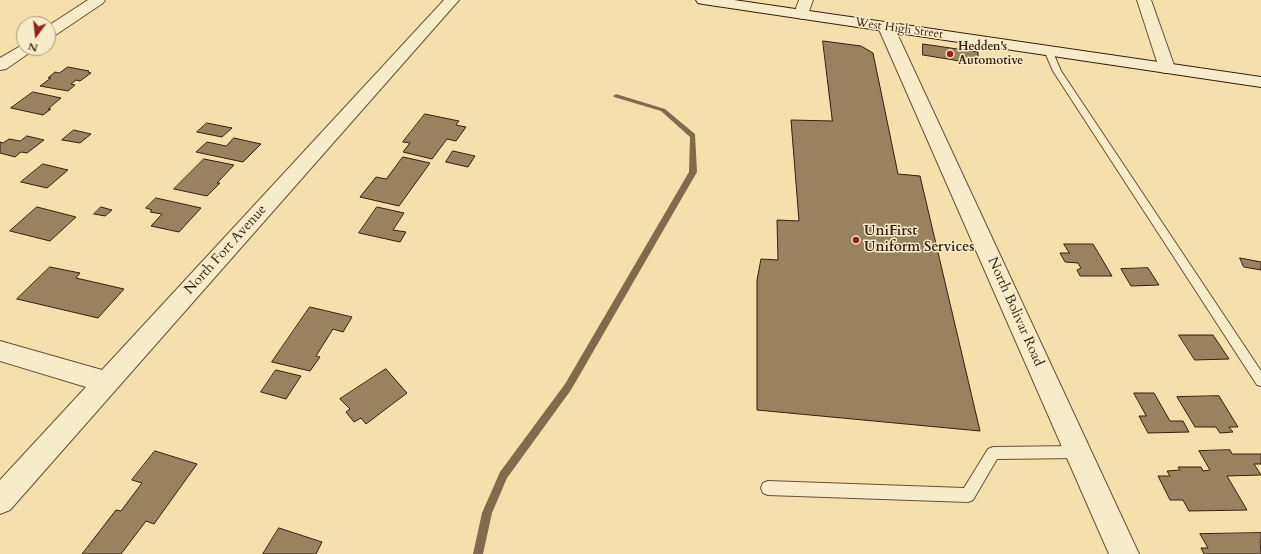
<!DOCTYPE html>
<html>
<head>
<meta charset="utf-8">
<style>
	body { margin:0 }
	#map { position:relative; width:1261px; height:554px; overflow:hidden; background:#f5e0ad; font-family:Cardo,serif }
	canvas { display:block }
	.north { position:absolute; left:16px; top:16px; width:40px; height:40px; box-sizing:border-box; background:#f8ebca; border:1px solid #ab997f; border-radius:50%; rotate:195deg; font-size:11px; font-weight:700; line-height:16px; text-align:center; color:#371d0f }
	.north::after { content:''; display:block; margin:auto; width:14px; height:18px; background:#8f2418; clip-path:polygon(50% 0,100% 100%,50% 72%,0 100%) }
</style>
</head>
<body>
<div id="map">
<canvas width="1261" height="554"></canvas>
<div class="north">N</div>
</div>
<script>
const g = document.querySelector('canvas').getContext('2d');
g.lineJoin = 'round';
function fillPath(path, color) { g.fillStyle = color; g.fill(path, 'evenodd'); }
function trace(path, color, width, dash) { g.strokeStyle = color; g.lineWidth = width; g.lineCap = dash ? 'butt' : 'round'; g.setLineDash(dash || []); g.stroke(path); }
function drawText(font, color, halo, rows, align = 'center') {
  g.font = font + ' Cardo,serif'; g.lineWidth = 3; g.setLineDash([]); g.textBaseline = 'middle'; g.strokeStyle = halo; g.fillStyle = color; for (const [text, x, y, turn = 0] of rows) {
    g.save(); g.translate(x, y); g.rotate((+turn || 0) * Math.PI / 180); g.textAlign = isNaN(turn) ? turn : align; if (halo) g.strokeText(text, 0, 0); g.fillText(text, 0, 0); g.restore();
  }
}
fillPath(new Path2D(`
	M616,94L665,109L695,134L697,172L571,390L507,478L492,513L483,554H473L482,513L500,472L565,384L689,172L690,137L661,111L614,97L613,96Z`), '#826a4d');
const building = new Path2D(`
	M823,41L861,46L873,53L898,174L920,176L980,431L757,410V280L761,259L778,260L777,220L799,221L791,120L832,121Z
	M923,44L978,52V64L923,55Z
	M68,67L89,71L88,72L91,73L80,81L76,80L71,84L75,85L68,91L40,86L51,78H48L55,72L59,73Z
	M33,92L61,98L48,109H51L43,115L11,108Z
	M425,114L459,121L456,125L466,127L456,141L447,139L432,159L403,152L410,143L403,142Z
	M207,123L232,128L222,137L197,132Z
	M74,130L91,134L80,143L62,140Z
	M27,136L44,140L27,153L21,152L15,157L0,153V142L3,143L9,139L20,141Z
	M234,138L261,144L243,162L196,152L207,142L226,146Z
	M453,151L475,156L468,167L446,162Z
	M403,157L430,163L399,206L360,197L376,177L386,179Z
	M204,159L234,165L217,183H220L207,196L174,189Z
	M43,164L68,170L47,188L21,182Z
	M156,198L201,208L179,232L151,226L162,214L150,212L152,210L146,208Z
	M37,207L76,217L50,241L10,231Z
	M101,207L112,210L105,216L94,214Z
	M377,207L404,213L393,230L406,232L400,242L359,233Z
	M1064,244H1093L1112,276H1080L1077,270L1081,268L1078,263L1065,262L1060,253H1069Z
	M1240,258L1261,262V270L1244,267Z
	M50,267L80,273L76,278L124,289L98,318L17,299Z
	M1148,268L1159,285L1131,286L1121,269Z
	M310,307L352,317L343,332L333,329L316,356L320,357L310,371L272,362Z
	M1179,335H1213L1229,359L1195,360Z
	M386,369L407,393L366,424L361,418L354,422L346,412L350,409L340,399Z
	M276,370L301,376L286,399L261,392Z
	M1134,393H1154L1170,421H1183L1189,432L1148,433L1139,416H1146Z
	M1219,396L1238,427H1229L1233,432L1220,433L1216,427H1195L1177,397Z
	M1230,450L1232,454H1261V464H1254L1261,475L1227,476L1247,510L1189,511L1183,500H1170L1158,476H1170L1167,471L1180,470L1178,467H1201L1203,471L1210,470L1199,451Z
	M155,451L197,464L154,524L146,521L121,554H82L116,510L121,511L142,483L132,480Z
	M279,528L322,542L316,554H263Z
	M1261,533V541H1260L1261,554H1204L1201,548H1208L1200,534Z`);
fillPath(building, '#9a8261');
trace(building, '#371d0f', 1);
const lane = new Path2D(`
	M1045,48H1051L1052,50L1061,71L1261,371V386L1257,385L1053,71L1044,50Z
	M1078,446L1083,448L1085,452L1083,456L1078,458L997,459L973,500L968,502L768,495L763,493L761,488L763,483L768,481L964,488L988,449L993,447Z`);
const street = new Path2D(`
	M88,0H105L103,3L54,36L48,38V26Z
	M444,0H459L10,510L0,514V480L86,387L0,361V341L102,370Z
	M799,0H813L807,17L802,19L797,17L794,14Z
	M1137,0H1151L1175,68L1173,72L1167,73L1161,72L1159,68Z
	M886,22L892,24L894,27L1139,554H1109L878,27L880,24Z
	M24,44V48H34L32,51L6,69L0,70V58Z`);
const secondary = new Path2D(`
	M696,0H734L1261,77V87L703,4L698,3Z`);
trace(lane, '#664e36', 2);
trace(street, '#664e36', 2);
trace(secondary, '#371d0f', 2);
fillPath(lane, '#f8ebca');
fillPath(street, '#f8ebca');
fillPath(secondary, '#f8ebca');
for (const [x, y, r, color] of [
	[950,54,4,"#8f2418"],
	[856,240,4,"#8f2418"]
]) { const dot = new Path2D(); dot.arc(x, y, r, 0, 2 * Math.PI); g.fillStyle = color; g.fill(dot); trace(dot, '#f8ebca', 1.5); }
drawText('12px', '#371d0f', '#f8ebca', [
	["West High Street",899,29,8]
]);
drawText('bold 12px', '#371d0f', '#f8ebca', [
	["Hedden's",958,47],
	["Automotive",958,61]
], 'left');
drawText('bold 14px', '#371d0f', '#f8ebca', [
	["UniFirst",864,232],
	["Uniform Services",864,248]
], 'left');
drawText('14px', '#371d0f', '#f8ebca', [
	["North Fort Avenue",226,250,-48],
	["North Bolivar Road",1015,312,66]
]);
</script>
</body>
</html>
